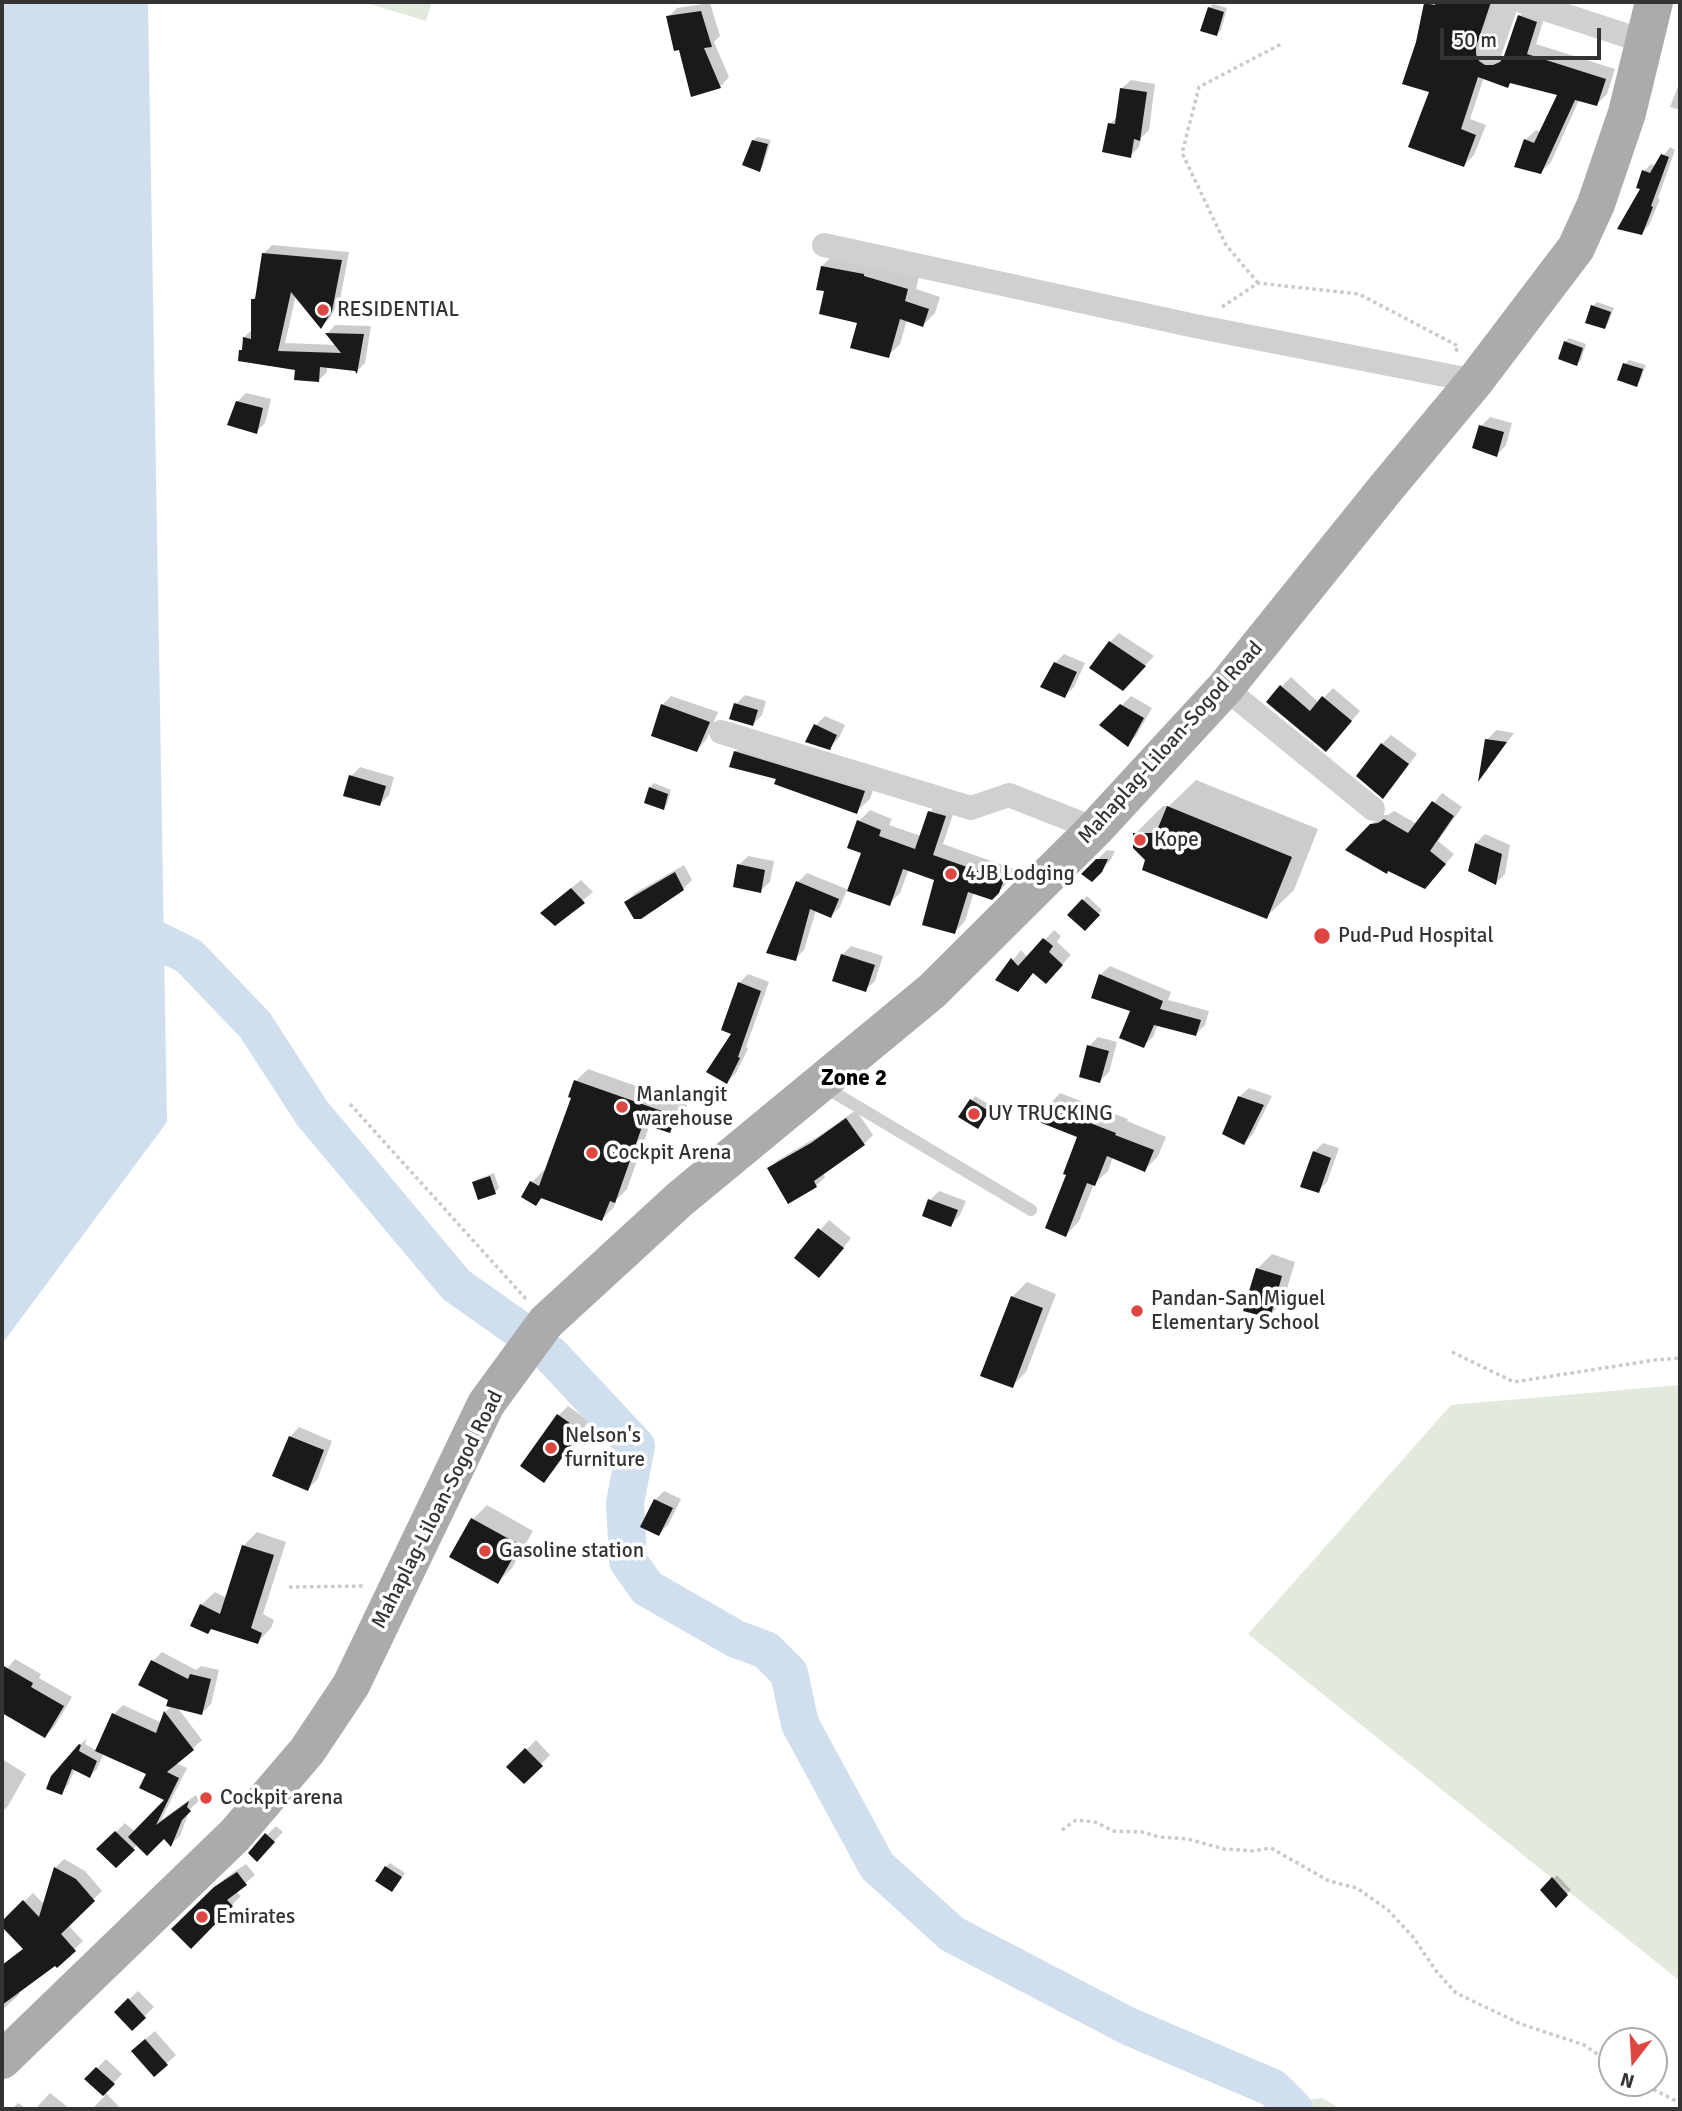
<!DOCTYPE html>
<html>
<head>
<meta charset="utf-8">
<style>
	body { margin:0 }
	#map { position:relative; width:1682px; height:2111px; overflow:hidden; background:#fff; font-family:Signika,sans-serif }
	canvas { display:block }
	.frame { position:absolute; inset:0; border:4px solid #333; pointer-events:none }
	.north { position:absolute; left:1598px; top:2027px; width:70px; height:70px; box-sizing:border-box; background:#fff; border:2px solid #adadad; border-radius:50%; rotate:197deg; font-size:19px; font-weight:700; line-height:28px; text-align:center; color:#333 }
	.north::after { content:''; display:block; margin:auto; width:24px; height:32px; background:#de4741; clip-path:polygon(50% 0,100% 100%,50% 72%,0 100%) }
	.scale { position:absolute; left:1440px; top:28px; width:161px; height:32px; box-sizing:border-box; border:4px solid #333; border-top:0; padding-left:9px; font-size:21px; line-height:24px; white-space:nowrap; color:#333; -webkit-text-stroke:5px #fff; paint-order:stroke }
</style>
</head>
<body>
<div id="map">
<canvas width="1682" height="2111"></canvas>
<div class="frame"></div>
<div class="north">N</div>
<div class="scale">50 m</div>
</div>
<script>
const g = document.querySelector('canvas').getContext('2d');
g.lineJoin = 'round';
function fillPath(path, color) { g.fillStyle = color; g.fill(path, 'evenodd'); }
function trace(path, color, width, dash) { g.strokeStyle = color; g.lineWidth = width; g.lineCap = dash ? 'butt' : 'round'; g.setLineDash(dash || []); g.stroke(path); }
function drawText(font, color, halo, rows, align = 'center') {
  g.font = font + ' Signika,sans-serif'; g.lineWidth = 7; g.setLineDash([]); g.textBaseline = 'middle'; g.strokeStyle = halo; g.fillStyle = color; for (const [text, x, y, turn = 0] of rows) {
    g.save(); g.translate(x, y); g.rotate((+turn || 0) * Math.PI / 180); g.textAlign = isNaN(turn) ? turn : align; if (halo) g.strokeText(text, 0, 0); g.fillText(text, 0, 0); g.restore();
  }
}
fillPath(new Path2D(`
	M363,2H432L426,21Z
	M1680,1385V1981L1248,1634L1451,1405Z
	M1322,2098L1341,2109H1247Z`), '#e2e9dd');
fillPath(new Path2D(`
	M2,2H148L167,1122L2,1344Z`), '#d0dfed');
fillPath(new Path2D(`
	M1428,2H1497L1495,55L1504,56L1506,55L1520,16L1530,6L1546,12L1536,44L1615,69L1607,94L1597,104L1579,100L1551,162L1541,172L1525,140L1536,130L1541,132L1560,94L1512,81L1508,86L1484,77L1470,119L1486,125L1474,155L1464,165L1431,91L1417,42Z
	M710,3L720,36L714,42L729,77L720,87L680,48L668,17L677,8Z
	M1213,4L1227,8L1221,30L1217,34L1209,8Z
	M1131,80L1155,84L1149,130L1141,138L1139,147L1130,156L1110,124L1118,116L1121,89Z
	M1680,81V110L1670,107Z
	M757,137L771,140L763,166L759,170L753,141Z
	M1670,147L1675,150L1658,198L1660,199L1649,225L1642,233L1644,171L1651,164L1656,166Z
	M272,245L349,252L340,300L330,318L321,326L296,295L285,343L336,345L327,334L335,325L371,326L365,363L357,371L327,366V372L318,381L296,369L241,351L244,348V337L253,329V299L258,294L263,254Z
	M834,254L919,277L916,289L940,297L935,313L923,325L907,320L900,344L888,356L859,322L822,266Z
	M1597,302L1614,308L1608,323L1604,327L1593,306Z
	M1569,338L1586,344L1581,360L1577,364L1565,342Z
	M1629,360L1646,365L1640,381L1636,385L1625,364Z
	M246,393L271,399L265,423L256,432L237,402Z
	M1490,417L1512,423L1506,445L1497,455L1481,426Z
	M1119,633L1154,656L1123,689L1110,642Z
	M1064,654L1085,663L1074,687L1065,696L1055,663Z
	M1291,677L1319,703L1333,688L1360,711L1335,740L1282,686Z
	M745,695L766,701L762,715L753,724L736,704Z
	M671,696L718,712L706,740L697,750L662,705Z
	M1131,696L1152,708L1136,736L1127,745L1102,725Z
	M825,716L845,725L839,738L829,748L816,725Z
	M1496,730L1514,733L1481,777L1487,740Z
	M1391,735L1417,754L1392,787L1383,796L1382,744Z
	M748,739L877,778L870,799L856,812L778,778L735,752Z
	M360,767L394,777L389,795L380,804L351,776Z
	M1196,780L1318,829L1294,890L1266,917L1147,860L1135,834L1163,806H1169Z
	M654,783L671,790L667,804L663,808L646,802L650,787Z
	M1442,793L1462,807L1438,841L1454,854L1434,878L1348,849L1381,815H1388L1394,811L1417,824Z
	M941,800L956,805L943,844L1014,869L1010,880L992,898L974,892L965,921L954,933L936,879L909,869L900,893L889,904L847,889L840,907L831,916L816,910L804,950L795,959L798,882L807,873L849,890L863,852L859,821L870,810L892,819L889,825L921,836L930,812Z
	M1485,834L1510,845L1505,874L1496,883L1470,870L1476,843Z
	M1107,850L1115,851L1110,861L1092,880L1083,874Z
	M748,856L774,861L770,882L760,891L739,865Z
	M684,865L692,880L683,889L626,902L635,893Z
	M581,880L593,892L555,924L551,905Z
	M1087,896L1102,910L1085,929L1070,915Z
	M1054,930L1061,936L1057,942L1071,955L1055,972L1034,971L1018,990L998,979L1021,950L1028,958Z
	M851,946L883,956L875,981L865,990L842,955Z
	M1110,966L1171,992L1168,1000L1209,1011L1205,1025L1196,1034L1158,1024L1153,1037L1143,1046L1133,1010L1100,975Z
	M748,974L769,982L746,1047L748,1049L736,1073L727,1082L739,983Z
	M1098,1037L1117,1042L1109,1072L1100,1081L1089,1046Z
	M588,1069L687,1104L682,1119L670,1131L650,1124L627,1189L617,1199L614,1207L602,1219L543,1197L536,1204L532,1182L544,1170L546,1171L573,1097L576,1081Z
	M1249,1088L1272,1096L1253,1134L1244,1143L1239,1097Z
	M1060,1093L1128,1119L1127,1121L1166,1137L1158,1156L1145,1170L1113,1157L1108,1171L1094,1184L1079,1221L1066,1235L1068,1174L1079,1136L1047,1107Z
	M975,1096L992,1106L982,1123L961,1117Z
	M856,1110L873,1135L864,1144L823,1172L825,1177L816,1186L769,1169L778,1160L822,1134Z
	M1323,1143L1339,1148L1327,1182L1318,1191L1314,1152Z
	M494,1173L499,1188L495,1192L474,1183L478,1179Z
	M939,1191L966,1201L960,1215L951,1225L930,1200Z
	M829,1220L851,1238L828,1267L796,1258Z
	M1272,1254L1295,1262L1283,1302L1269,1316L1245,1309L1258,1268Z
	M1027,1282L1056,1294L1026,1372L1012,1386V1297Z
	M568,1406L589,1421L553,1471L544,1480L523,1466L559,1415Z
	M299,1427L332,1441L317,1480L308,1489L290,1437Z
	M664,1491L681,1499L668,1525L659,1534L655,1500Z
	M487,1505L533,1531L512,1568L498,1582L451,1556L473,1519Z
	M257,1532L286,1542L263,1614L274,1620L271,1628L258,1642L201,1605L215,1592L227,1598L243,1546Z
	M162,1652L196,1670L201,1666L219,1670L211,1704L202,1713L177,1707L202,1740L176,1763L187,1768L161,1820L196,1795L199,1801L190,1809L180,1836L171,1844L164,1836L138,1844L116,1866L99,1849L125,1823L135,1832L167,1800L148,1773L104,1753L97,1769L90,1776L75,1769L68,1785L61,1792L80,1745L87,1738L85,1744L97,1751L114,1714L123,1705L162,1723L165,1712L172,1706L153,1661Z
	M15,1659L41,1674L39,1678L72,1697L54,1727L45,1736L2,1713V1675Z
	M536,1740L550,1755L524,1782L509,1767Z
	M2,1759L26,1774L8,1806L2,1812Z
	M276,1826L283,1832L257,1859L267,1835Z
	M64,1859L85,1871L102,1891L68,1925L83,1941L57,1966L55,1963L18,1991L20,1994L2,2010V1973L6,1970L3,1966L24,1948L2,1923L33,1893L45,1905L55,1868Z
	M390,1863L405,1873L396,1886L386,1867Z
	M246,1864L255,1875L236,1891L241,1896L191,1946L174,1929L225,1878Z
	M1557,1875L1571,1890L1556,1905L1542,1890Z
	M138,1991L154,2007L132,2029L116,2012Z
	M155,2031L176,2055L154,2075L142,2042Z
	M106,2059L122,2074L105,2092L121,2109H92L105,2096L87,2079Z
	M50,2093L69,2108L68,2109H35Z
	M18,2103L27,2109H12Z`), '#0003');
trace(new Path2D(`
	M116,920L189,956L255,1025L312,1113L456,1285L521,1331
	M551,1355L636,1446L625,1503L628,1561L647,1588L736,1639L766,1650L789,1673L800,1724L877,1866L952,1934L1128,2026L1273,2088L1294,2109`), '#d0dfed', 38);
fillPath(new Path2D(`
	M1436,2H1491L1476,47V54L1479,61L1485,65H1493L1500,62L1504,56L1518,15L1537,22L1527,54L1606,79L1597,106L1575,100L1541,174L1514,167L1524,139L1534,143L1557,95L1510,83L1508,88L1478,77L1461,129L1476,135L1464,167L1408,147L1429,92L1402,84L1416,42L1424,3L1435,5Z
	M1208,7L1224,12L1217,36L1200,31Z
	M701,11L712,47L704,48L721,88L691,97L679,50L674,51L666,16Z
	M1120,88L1147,92L1140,141L1134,139L1131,158L1102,152L1108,123L1115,124Z
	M752,140L768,144L760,172L742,165Z
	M1661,154L1669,157L1651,206L1653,207L1642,235L1617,229L1640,189L1636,188L1642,170L1650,173Z
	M262,253L342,260L332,311L321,329L291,292L278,351L341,353L325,333L364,334L357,374L355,371L320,367L319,382L294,380L295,370L238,361L239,350H242L243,337L251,339V299H255Z
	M821,266L864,274V276L908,289L905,301L929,309L923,327L900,319L889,358L850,348L857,323L819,314L824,291L816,290Z
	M1591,305L1611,312L1605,329L1585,323Z
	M1564,341L1583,348L1577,366L1558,359Z
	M1623,363L1643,369L1637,387L1617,380Z
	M236,401L263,408L257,434L227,425Z
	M1479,425L1504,432L1497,457L1472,448Z
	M1109,641L1146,666L1123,691L1089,668Z
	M1054,662L1077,672L1065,698L1040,687Z
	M1280,685L1310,711L1322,696L1352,721L1326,752L1266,702Z
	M734,703L758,710L753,726L729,719Z
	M661,704L710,722L697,752L651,736Z
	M1120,704L1144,718L1128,747L1099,725Z
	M814,724L837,735L830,750L805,742Z
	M1485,739L1507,742L1478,782Z
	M1381,743L1409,764L1383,799L1356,776Z
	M734,751L865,791L857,814L774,784L776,779L729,767Z
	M349,775L386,786L380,806L343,796Z
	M649,787L668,794L664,810L644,803Z
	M1432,801L1454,816L1430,851L1446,864L1425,889L1388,871L1387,874L1345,850L1370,824L1378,823L1384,819L1408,833Z
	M1167,806L1292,857L1267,919L1142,870L1145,860L1133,848V833H1156Z
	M928,811L946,816L933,855L1004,880L999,893L992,900L968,892L955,934L922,925L934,880L903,869L890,906L847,891L861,853L847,848L857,820L881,830L879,836L915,849Z
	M1475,843L1502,854L1496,885L1468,871Z
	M1096,859H1108L1102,872L1092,882L1081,874Z
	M737,864L765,870L761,893L733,887Z
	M675,872L684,890L641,919H634L624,902Z
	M796,881L839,899L831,918L810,909L796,961L766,953Z
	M571,888L585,903L555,926L540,913Z
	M1082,899L1100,915L1085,931L1067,915Z
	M1043,938L1053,946L1049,952L1063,965L1046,984L1033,973L1018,992L995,980L1011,958L1018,966Z
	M841,954L875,965L866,992L832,981Z
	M1099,974L1163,1001L1160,1009L1201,1020L1196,1036L1154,1025L1144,1048L1119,1038L1130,1011L1091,998Z
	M738,982L761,991L738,1057L740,1058L727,1084L706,1072L731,1034L721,1030Z
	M1087,1045L1109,1051L1100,1083L1079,1077Z
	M574,1080L676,1116L670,1133L643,1124L615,1203L610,1201L602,1221L541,1198L536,1206L521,1197L530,1181L539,1186L571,1098L568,1097Z
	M1238,1096L1264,1105L1244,1145L1222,1134Z
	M970,1099L989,1111L978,1129L958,1117Z
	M1046,1106L1116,1133L1115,1135L1154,1150L1145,1172L1107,1156L1095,1186L1087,1183L1066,1237L1045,1228L1066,1175L1063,1174L1077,1137L1039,1122Z
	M846,1118L865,1145L814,1181L817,1187L788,1204L767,1168L811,1143Z
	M1313,1151L1331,1158L1319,1193L1300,1187Z
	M490,1176L496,1194L478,1200L472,1182Z
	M928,1199L958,1210L951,1227L922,1216Z
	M818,1228L844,1248L819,1278L794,1258Z
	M1256,1268L1282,1276L1270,1318L1243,1311Z
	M1011,1296L1043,1308L1013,1388L980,1376Z
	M557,1414L581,1431L544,1483L520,1466Z
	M289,1436L324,1450L308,1491L272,1476Z
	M654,1499L673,1508L659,1536L640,1527Z
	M471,1518L520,1545L498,1584L449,1557Z
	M242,1545L274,1555L251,1628L262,1633L258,1644L211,1629L208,1634L190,1626L200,1604L220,1614Z
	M151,1660L188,1679L190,1674L211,1679L202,1715L166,1706L168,1700L138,1685Z
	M2,1665L33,1683L31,1687L64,1706L45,1738L2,1713Z
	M164,1711L194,1750L167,1772L179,1778L156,1825L189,1801L187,1807L191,1811L182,1820L171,1847L164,1839L147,1856L128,1837L164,1800L139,1788L146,1774L95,1751L112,1713L156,1733Z
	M79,1744L81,1745L79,1751L97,1761L90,1778L72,1769L62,1795L46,1789L51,1776Z
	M525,1748L543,1766L524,1784L506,1767Z
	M115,1831L135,1850L116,1868L96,1849Z
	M265,1833L275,1842L257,1862L248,1853Z
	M385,1866L402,1877L392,1892L375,1881Z
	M54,1867L76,1879L95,1901L61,1934L76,1951L57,1968L55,1966L2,2005V1965L23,1949L2,1927V1921L23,1900L39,1917Z
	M237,1872L247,1885L227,1900L233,1906L191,1949L171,1929L214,1887Z
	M1552,1877L1568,1895L1556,1908L1540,1890Z
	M128,1998L146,2018L132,2031L114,2012Z
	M145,2039L168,2065L154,2077L131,2051Z
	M96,2067L115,2084L103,2096L84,2079Z`), '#1a1a1a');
trace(new Path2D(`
	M1258,283L1226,245L1182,153L1199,87L1283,43
	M1222,307L1258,283L1359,294L1458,346L1455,354
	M350,1104L526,1299
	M1452,1352L1514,1382L1655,1360L1680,1358
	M289,1587L365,1586
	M1062,1830L1076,1820L1095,1822L1113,1831L1142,1832L1159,1837L1188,1839L1224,1849L1253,1851L1271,1848L1329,1881L1357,1888L1388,1910L1413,1937L1437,1972L1456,1993L1521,2024L1584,2045L1612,2064
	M1641,2083L1680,2103`), '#cacaca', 3.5, [3.5, 3.5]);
trace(new Path2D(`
	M823,1086L1031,1210`), '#d0d0d0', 12);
trace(new Path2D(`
	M1524,2L1643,41
	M1490,51L1507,2
	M824,245L1195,326L1475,381
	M1225,688L1373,809
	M721,732L971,808L1009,795L1095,829`), '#d0d0d0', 24);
trace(new Path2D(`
	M2,2060L235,1835L307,1751L351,1685L486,1404L546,1322L680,1199L932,991L1095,829L1225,688L1386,488L1475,381L1576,248L1596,204L1627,113L1654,2`), '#ababab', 38);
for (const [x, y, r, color] of [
	[323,310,7,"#de4741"],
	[1140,840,7,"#de4741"],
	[951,874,7,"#de4741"],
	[1322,936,9,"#de4741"],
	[622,1107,7,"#de4741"],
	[974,1114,7,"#de4741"],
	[592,1153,7,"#de4741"],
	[1137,1311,7,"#de4741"],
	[551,1448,7,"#de4741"],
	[485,1551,7,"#de4741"],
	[206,1798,7,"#de4741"],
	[202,1917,7,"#de4741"]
]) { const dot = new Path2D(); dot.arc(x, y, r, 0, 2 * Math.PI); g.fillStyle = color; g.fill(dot); trace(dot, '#fff', 2.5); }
drawText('21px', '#333', '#fff', [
	["RESIDENTIAL",337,310],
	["Kope",1154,840],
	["4JB Lodging",965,874],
	["Pud-Pud Hospital",1338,936],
	["Manlangit",636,1095],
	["warehouse",636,1119],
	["UY TRUCKING",988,1114],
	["Cockpit Arena",606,1153],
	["Pandan-San Miguel",1151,1299],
	["Elementary School",1151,1323],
	["Nelson's",565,1436],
	["furniture",565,1460],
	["Gasoline station",499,1551],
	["Cockpit arena",220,1798],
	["Emirates",216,1917]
], 'left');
drawText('21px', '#333', '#fff', [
	["Mahaplag-Liloan-Sogod Road",1171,743,-48],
	["Mahaplag-Liloan-Sogod Road",438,1510,-63]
]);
drawText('bold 23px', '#000', '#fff', [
	["Zone 2",854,1079]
]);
</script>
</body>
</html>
